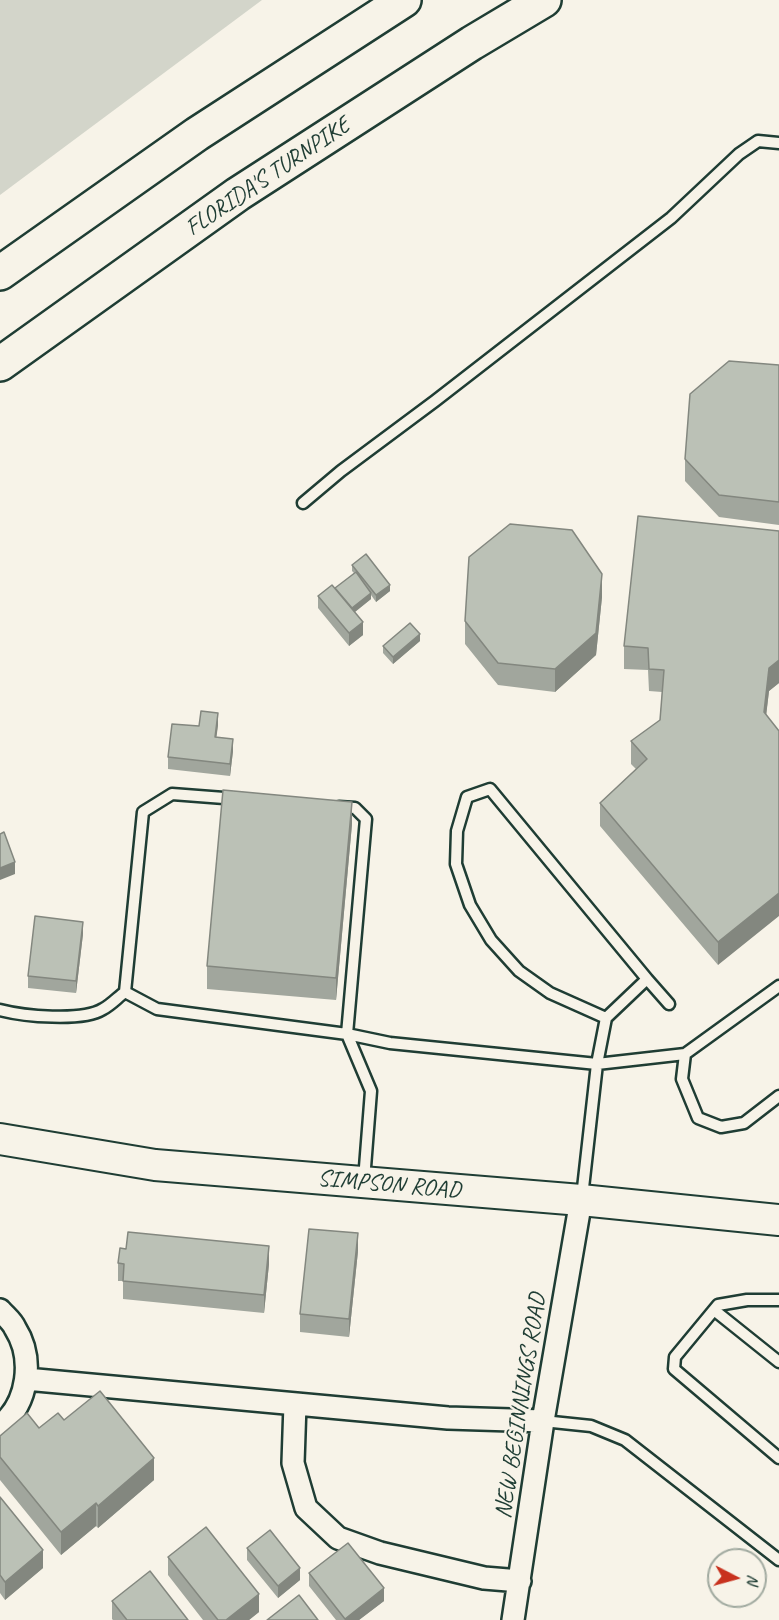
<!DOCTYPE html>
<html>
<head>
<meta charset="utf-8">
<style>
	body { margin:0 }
	#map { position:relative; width:779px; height:1620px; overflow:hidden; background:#f7f3e8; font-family:Caveat,sans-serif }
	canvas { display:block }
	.north { position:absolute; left:707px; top:1548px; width:60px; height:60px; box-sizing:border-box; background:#f7f3e8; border:2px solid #a1aaa0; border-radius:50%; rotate:96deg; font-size:16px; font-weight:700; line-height:24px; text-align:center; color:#1f3d34 }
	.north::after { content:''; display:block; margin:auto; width:21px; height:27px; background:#c8321e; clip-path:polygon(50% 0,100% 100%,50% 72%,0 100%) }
</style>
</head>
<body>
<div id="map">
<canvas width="779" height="1620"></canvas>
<div class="north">N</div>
</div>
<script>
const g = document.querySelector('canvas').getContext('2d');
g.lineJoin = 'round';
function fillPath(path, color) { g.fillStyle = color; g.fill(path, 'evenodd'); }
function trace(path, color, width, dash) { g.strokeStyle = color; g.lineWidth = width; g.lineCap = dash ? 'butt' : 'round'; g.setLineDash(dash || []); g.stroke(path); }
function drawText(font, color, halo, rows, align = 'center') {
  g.font = font + ' Caveat,sans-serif'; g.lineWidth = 4.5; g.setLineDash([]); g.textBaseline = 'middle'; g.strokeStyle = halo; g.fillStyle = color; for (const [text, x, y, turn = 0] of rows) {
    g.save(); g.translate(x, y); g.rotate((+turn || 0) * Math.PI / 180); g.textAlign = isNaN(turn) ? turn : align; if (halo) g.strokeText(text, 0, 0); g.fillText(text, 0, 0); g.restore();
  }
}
fillPath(new Path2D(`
	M0,0H262L0,195Z`), '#d3d5ca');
const service = new Path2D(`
	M303,503L341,471L435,401L671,218L739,154L758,141L779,143
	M237,799L172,794L143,812L125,992L157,1009L347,1034L390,1043L597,1064L582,1197
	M339,807L355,808L366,819L347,1034L371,1091L364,1180
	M647,979L669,1004
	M0,1010C23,1016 82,1022 103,1009C111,1005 118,997 125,992
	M606,1018L647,979L490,789L467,797L457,831L456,864L470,905L491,940L519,971L550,993L606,1018L597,1064L685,1054L779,986
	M685,1054L682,1079L698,1118L721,1127L744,1123L779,1096
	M779,1300H747L718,1305L675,1357L674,1369L779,1458
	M714,1310L779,1362
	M543,1421L591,1426L625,1440L779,1560`);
const minor = new Path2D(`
	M0,1310C5,1316 12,1321 15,1328C34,1358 29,1403 0,1426
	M26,1379L448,1418L543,1421
	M295,1404L293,1463L306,1508L338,1538L380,1553L484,1578L520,1581
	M513,1620L543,1421L581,1200`);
const secondary = new Path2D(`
	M0,1139L155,1165L581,1200L779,1220`);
const motorway = new Path2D(`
	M0,273L197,134L404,0
	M0,364L238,194L472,43L544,0`);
trace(service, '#1f3d34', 15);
trace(minor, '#1f3d34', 26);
trace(secondary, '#1f3d34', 34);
trace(motorway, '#1f3d34', 38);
trace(service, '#f7f3e8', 10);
trace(minor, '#f7f3e8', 21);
trace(secondary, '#f7f3e8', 30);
trace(motorway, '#f7f3e8', 33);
fillPath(new Path2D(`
	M779,365V525L719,517L685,481V459Z
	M779,531V683L769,691L766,715L718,965L600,826V803L636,769L631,764V741L660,720L662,692L649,691L648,670L624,669V646Z
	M352,565L390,591L376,602L371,595V599L355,612L363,635L349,646L318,608V596L335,589L354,573L352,571Z
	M602,597L596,655L555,692L498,685L465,644V621Z
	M420,641L393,664L383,653V646Z
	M218,725L216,737L233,751L230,776L168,769V757L199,726Z
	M352,824L336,1000L207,989V966Z
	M83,934L76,993L28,988V976Z
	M358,1251L349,1337L300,1332V1314Z
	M118,1263L269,1264L264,1313L123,1299V1281H118Z
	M64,1420L154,1480L98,1528L96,1526L61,1555L0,1480V1436L39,1428Z
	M0,1497L43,1568L5,1600L0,1593Z
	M247,1548L300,1580L278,1598L247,1560Z
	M168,1557L259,1612L249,1620H203L168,1575Z
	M309,1573L384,1601L359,1620H336L309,1586Z
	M112,1601L188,1620H113L112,1619Z`), '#a1a69d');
fillPath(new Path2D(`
	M602,574V597L596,655L555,692V669Z
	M390,585V591L376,602V595Z
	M371,593V599L351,615V609Z
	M363,622V635L349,646V633Z
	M420,634V641L393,664V657Z
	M779,660V683L769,691L764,734V712L769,668Z
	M218,713V725L215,749V737Z
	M233,739V751L230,776V764Z
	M352,802V824L336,1000V978Z
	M15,862V874L0,880V868Z
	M779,893V916L718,965V942Z
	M83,922V934L76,993V981Z
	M358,1233V1251L349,1337V1319Z
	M269,1246V1264L264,1313V1295Z
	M154,1458V1480L98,1528V1506Z
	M96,1503V1526L61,1555V1532Z
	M43,1550V1568L5,1600V1582Z
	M300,1568V1580L278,1598V1586Z
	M384,1588V1601L359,1620H345V1619Z
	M259,1594V1612L249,1620H226Z`), '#83877f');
const building = new Path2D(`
	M729,361L779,365V502L719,495L685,459L690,394Z
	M638,516L779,531V660L769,668L764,712L779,731V893L718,942L600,803L647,759L631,741L660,720L664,670L649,669L648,648L624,646Z
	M510,524L572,530L602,574L596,633L555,669L498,663L465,621L469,557Z
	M366,554L390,585L376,595L352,565Z
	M356,572L371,593L352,608L335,588Z
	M332,585L363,622L349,633L318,596Z
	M410,623L420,634L393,657L383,646Z
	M201,711L218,713L215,737L233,739L230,764L168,757L172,724L199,726Z
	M223,790L352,802L336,978L207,966Z
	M4,832L15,862L0,868V834Z
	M35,916L83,922L76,981L28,976Z
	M309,1229L358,1233L349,1319L300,1314Z
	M128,1232L269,1246L264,1295L123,1281L124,1264L118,1263L120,1248L126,1249Z
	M100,1391L154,1458L98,1506L96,1503L61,1532L0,1457V1436L27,1413L39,1428L58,1413L64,1420Z
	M0,1497L43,1550L5,1582L0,1575Z
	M206,1527L259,1594L226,1620H218L168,1557Z
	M270,1530L300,1568L278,1586L247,1548Z
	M348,1543L384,1588L345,1619L309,1573Z
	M150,1571L188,1620H127L112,1601Z
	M299,1595L318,1620H267Z`);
fillPath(building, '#bbc1b6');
trace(building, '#83877f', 1.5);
drawText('24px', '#1f3d34', '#f7f3e8', [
	["FLORIDA'S TURNPIKE",268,177,-34],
	["SIMPSON ROAD",389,1185,5],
	["NEW BEGINNINGS ROAD",521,1406,-81]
]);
</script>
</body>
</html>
